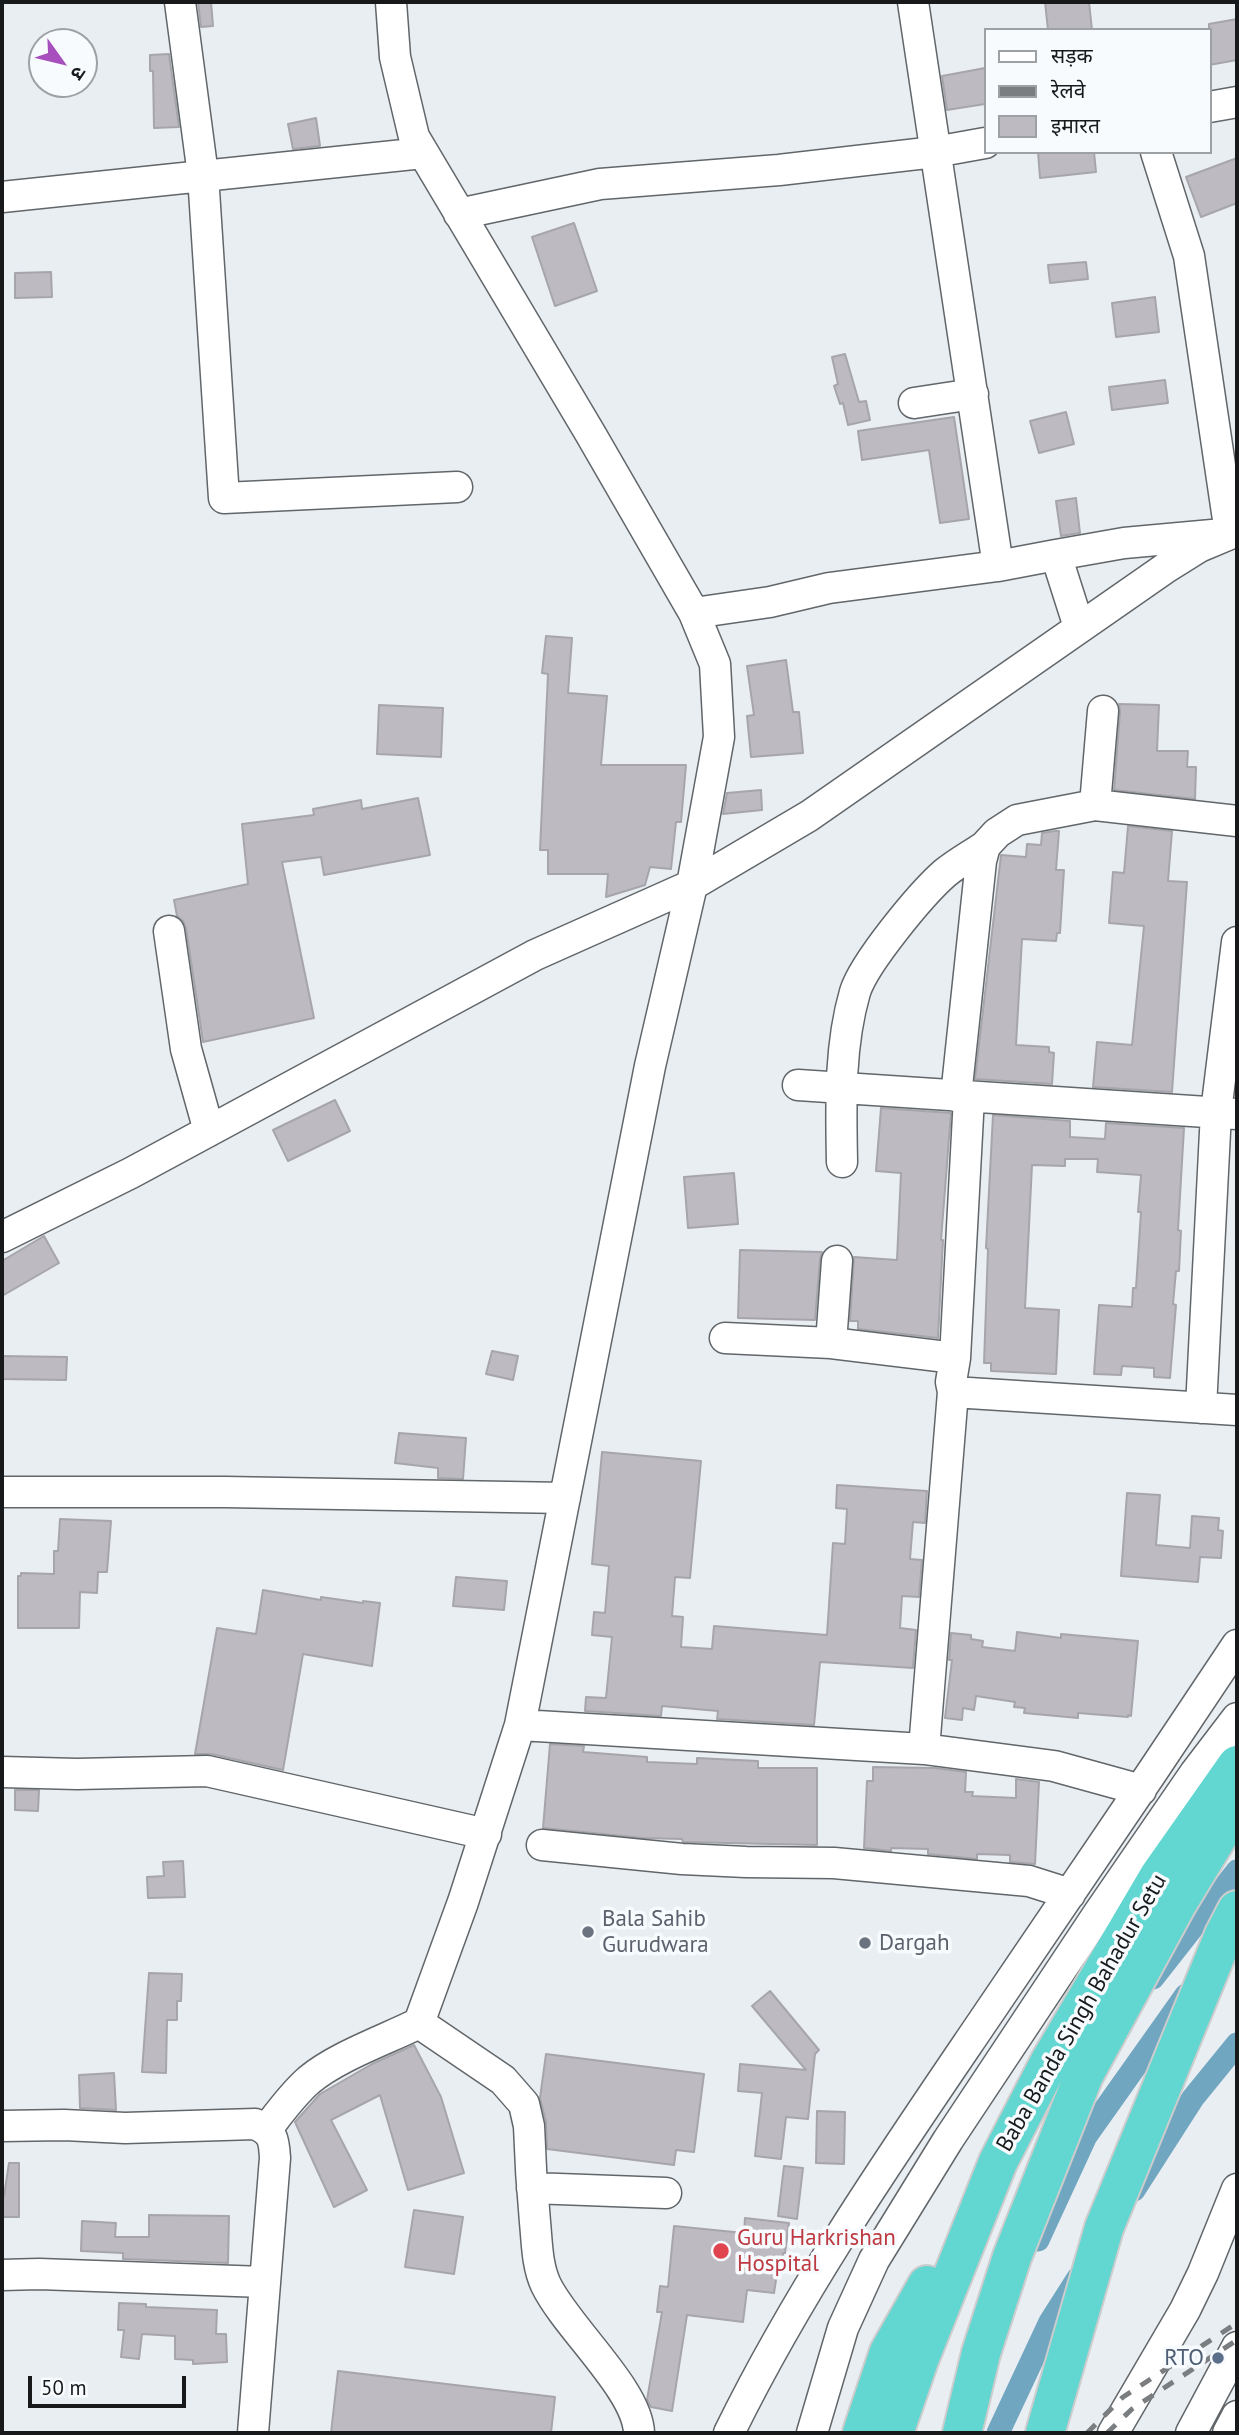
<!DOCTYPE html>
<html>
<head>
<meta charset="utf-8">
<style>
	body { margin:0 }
	#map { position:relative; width:1239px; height:2435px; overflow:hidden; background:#e9eef3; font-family:"PT Sans","Noto Sans Devanagari",sans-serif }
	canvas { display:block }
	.frame { position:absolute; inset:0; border:4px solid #17191a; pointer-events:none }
	.legend { position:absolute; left:984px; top:28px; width:228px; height:126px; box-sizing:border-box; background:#f8fbfe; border:2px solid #9ea1a3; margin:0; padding:9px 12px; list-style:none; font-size:21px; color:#17191a }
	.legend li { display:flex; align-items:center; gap:14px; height:35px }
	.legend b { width:35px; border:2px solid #9ea1a3 }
	.north { position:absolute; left:28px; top:28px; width:70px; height:70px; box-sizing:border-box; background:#f8fbfe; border:2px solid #9ea1a3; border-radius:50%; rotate:124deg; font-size:19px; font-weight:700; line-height:28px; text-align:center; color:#17191a }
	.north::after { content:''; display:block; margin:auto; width:24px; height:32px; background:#a750bd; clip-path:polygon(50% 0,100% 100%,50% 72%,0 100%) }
	.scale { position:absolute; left:28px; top:2376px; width:158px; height:32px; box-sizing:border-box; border:4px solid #17191a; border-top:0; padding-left:9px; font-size:21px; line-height:24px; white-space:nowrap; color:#17191a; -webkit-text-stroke:5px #f8fbfe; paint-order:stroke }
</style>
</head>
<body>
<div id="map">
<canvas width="1239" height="2435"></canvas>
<div class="frame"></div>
<ul class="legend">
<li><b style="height:9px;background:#fff"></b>सड़क</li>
<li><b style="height:9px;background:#7a7e81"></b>रेलवे</li>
<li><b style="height:19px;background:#bdbbc1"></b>इमारत</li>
</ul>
<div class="north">उ</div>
<div class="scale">50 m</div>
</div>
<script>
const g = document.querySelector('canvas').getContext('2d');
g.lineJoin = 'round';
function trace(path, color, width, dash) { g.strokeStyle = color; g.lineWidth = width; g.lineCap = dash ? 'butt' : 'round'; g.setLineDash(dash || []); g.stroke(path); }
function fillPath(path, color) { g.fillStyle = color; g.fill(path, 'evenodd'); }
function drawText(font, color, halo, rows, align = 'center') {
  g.font = font + ' "PT Sans",sans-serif'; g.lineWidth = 7; g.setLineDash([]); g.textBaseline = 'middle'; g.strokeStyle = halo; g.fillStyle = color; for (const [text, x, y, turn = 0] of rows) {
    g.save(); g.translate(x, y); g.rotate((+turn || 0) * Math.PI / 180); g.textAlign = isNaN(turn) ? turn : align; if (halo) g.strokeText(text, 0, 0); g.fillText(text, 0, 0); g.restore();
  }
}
trace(new Path2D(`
	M1153,1978L1237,1871
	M1134,2190L1193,2098L1237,2044
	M1038,2240L1086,2136L1186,1995
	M998,2433L1050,2322L1078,2278`), '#71a6c0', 23);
const building = new Path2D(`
	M198,2H211L213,26L201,27Z
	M1045,2H1089L1092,30H1048Z
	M1237,19V60L1209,65V24Z
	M169,54L179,127L154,128L153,71H150V55Z
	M985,68V104L947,110L942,76Z
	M316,118L320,146L293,149L288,124Z
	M1038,152H1094L1096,172L1040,178Z
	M1237,158V203L1201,217L1186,177Z
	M574,223L597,291L555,306L532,237Z
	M1086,262L1088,279L1050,283L1048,265Z
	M51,272L52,297L15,298V273Z
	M1155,297L1159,332L1116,337L1112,303Z
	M845,354L859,402L866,401L870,420L848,425L843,403L840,404L834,386L838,384L832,357Z
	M1165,380L1168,403L1112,410L1109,387Z
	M1066,412L1074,444L1039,453L1030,421Z
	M954,417L969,519L940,523L929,450L862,460L858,431Z
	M1076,498L1080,533L1061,536L1056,501Z
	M546,636L572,638L568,693L607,696L601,765H686L681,822H676L671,869L650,867L645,885L606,897L608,874H548V850H540L548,674L542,673Z
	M786,660L793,712H799L803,753L751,757L747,716L754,715L747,666Z
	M1119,704L1159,705L1157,751H1188L1187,767H1196L1195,799L1114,790L1120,712Z
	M379,705L443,708L441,757L377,754Z
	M761,790L762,810L723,814L727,793Z
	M418,798L430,855L324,875L321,857L282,862L314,1018L203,1042L186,928L183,921L177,916L174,900L248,884L242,824L314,815L313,809L361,800L362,809Z
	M1128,826L1172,831L1168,881L1187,882L1172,1092L1093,1087L1097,1042L1132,1045L1144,926L1109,923L1113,872L1124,873Z
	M1055,831H1059L1056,870H1064L1060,933H1057L1056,941L1022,939L1016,1045L1049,1047V1052L1054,1053L1052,1084L975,1079L1001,855L1026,857L1027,844L1041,845L1042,833Z
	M335,1100L350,1131L288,1161L273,1130Z
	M881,1108L951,1113L941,1240H943L938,1338L858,1329V1321H850L854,1257L897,1260L901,1173L876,1171Z
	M993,1115L1070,1121V1137L1105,1139L1106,1123L1184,1128L1178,1230L1181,1231L1179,1271H1176L1173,1304L1176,1305L1170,1378L1154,1377V1368L1122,1366L1121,1375L1094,1374L1099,1305L1132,1307L1133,1288H1136L1141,1212H1138L1141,1175L1097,1172L1098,1159H1065V1166L1032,1165L1025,1308L1059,1310L1056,1374L991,1371V1363H984L988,1249L986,1248Z
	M734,1173L738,1224L688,1228L684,1177Z
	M44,1236L59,1263L2,1296V1261Z
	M740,1250L822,1252L820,1260L815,1320L738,1318Z
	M492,1351L518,1356L513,1380L486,1374Z
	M2,1356L67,1357L66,1380L2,1379Z
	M399,1433L466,1438L463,1479L438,1478V1468L395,1463Z
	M602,1452L701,1461L690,1578L675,1577L672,1616L683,1617L681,1647L712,1649L714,1626L827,1635L833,1543L845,1544L847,1509L836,1508L837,1485L927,1491L925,1523L913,1522L910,1559L922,1560L919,1597L902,1596L900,1628L916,1630L913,1668L820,1662L814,1725L717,1719L718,1711L662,1706L661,1716L585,1711L586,1697L606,1698L612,1637L592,1635L594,1612L605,1613L609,1566L592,1564Z
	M1127,1493L1160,1495L1156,1545L1190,1548L1192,1516L1219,1518L1218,1530L1223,1531L1221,1558L1200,1557L1198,1582L1121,1576Z
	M60,1519L111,1521L107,1572H98L97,1593L80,1592L79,1628H18V1576H21V1573L54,1574V1551H58Z
	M456,1577L507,1581L504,1610L453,1606Z
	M263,1590L321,1600V1597L363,1603V1601L380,1603L372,1666L303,1654L283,1770L211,1754H195L217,1628L256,1634Z
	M1017,1632L1061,1638V1634L1138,1641L1131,1716L1128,1715V1717L1078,1713V1718L1024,1713L1025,1708L1014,1707L1015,1702L976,1696L974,1710L963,1708L962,1720L945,1718L952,1660H949L951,1633L971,1635V1639L983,1641L982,1647L1015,1651Z
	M550,1744L584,1746L583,1752L647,1757V1762L697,1764V1758L758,1761V1768H817V1845L683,1842L682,1839L643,1838L543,1828Z
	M873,1767L935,1768L966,1772L965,1792H973L972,1796L1016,1798V1779L1039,1782L1035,1864L1010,1862V1855L977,1854V1859L928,1854V1849L891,1848V1851L864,1848L867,1781H873Z
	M15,1790H39L38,1811L15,1810Z
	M183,1861L185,1897L148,1898L147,1877L164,1876L163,1862Z
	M149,1973L182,1974L181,2001H177V2020H167L166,2073L142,2072Z
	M770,1991L819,2050L815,2054L808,2119L786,2117L781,2159L755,2156L762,2093L738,2091L740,2064L806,2070L752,2006Z
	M414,2045L441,2097L464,2173L408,2190L380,2095L331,2120L367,2190L334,2207L295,2122L320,2094L372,2064Z
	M546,2054L704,2074L694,2152L676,2150L674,2165L547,2149L546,2122L540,2098Z
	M114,2073L116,2110L80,2108L79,2075Z
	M817,2111L845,2112L844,2164L816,2163Z
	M9,2163H19V2217H3L2,2196H4Z
	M784,2166L803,2168L797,2219L778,2216Z
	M414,2210L463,2217L454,2274L405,2267Z
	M149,2215L229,2216L228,2263L123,2259V2253L81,2251L82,2221L116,2223L115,2237H149Z
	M745,2218L789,2223L785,2253H783L782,2260H779L774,2293L747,2290L743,2322L687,2315L672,2411L651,2407L647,2400L662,2312H657L660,2286L668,2287L674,2226L744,2233Z
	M119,2303L146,2304V2307L217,2310L216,2334H226L227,2362L193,2364V2360L175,2359V2336L142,2334L139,2359L121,2357L124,2330H118Z
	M338,2371L555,2397L551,2433H331Z`);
fillPath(building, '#bdbbc1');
trace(building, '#a6a5ab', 2);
const minor = new Path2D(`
	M180,2L203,175L224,498L457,487
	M913,2L998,566L1056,555L1079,627
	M1209,107L1237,102
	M1156,152L1189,256L1230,533
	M2,197L423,153
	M459,214L600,184L779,170L935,152L985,143
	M914,403L973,394
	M1056,555L1124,543L1212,535
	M694,613L770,602L829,588L998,566
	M1095,805L1103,711
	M169,931L186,1049L209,1131
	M798,1085L1237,1114
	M956,1096L981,861L985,846L997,833L1017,820L1095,805L1237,821
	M842,1162C841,1106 839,1047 855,992C864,963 921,894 945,873C957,863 972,855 985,846
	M2,1237L131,1173L535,955L692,885L809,816L1167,567L1199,547L1237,531
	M725,1338L831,1343L955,1358
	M831,1343L837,1261
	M953,1392L1237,1410
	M1201,1408L1216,1112L1237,942
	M2,1492H225L565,1498
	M520,1725L924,1749L1054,1766L1141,1790
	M924,1749L953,1392L951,1382L955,1358L969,1097
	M2,1772L77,1774L207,1771L486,1834
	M542,1845L682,1859L746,1862L834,1863L1029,1881L1070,1894
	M419,2023L503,2080L524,2104L529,2126C530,2158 532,2190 535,2222C537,2243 537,2266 546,2285C567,2328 638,2390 639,2433
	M2,2126L64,2125L125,2128L255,2124C273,2132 274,2139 275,2158L253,2433
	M267,2129C280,2112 292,2095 309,2080C338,2056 385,2040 419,2023L463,1902L520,1725L650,1066L692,885L719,737L715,664L694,613L590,433L414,137L395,57L391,2
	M532,2188L666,2193
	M2,2275L39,2274L264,2282
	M729,2433C797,2294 886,2164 973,2036C1062,1906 1150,1776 1237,1645
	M812,2433L843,2328L874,2260L948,2140L1098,1914L1195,1773L1237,1718
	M1113,2433L1185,2310L1203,2273L1237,2189
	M1191,2433L1237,2347
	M1228,2433L1237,2416`);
const highway = new Path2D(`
	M862,2433L889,2352L927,2285
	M894,2433L919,2360L998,2162L1049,2063L1159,1876L1237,1765
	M962,2433L981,2353L1012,2257L1084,2075L1177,1904L1232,1813
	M1045,2433L1104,2228L1224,1935L1237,1910`);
trace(minor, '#61666a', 33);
trace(highway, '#cccccd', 42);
trace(minor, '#fff', 30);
trace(highway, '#62d6d0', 38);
trace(new Path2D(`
	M1087,2433L1123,2397L1237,2323
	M1107,2433L1132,2409L1237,2340`), '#7a7e81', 5, [12, 12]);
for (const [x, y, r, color] of [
	[588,1932,7,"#6b7280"],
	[865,1943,7,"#6b7280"],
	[721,2251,9,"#e0444e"],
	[1218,2358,7,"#5c6f8a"]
]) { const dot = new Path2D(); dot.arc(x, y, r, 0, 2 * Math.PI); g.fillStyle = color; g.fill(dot); trace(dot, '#f8fbfe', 2.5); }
drawText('23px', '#5b616d', '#f8fbfe', [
	["Bala Sahib",602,1919],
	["Gurudwara",602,1945],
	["Dargah",879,1943]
], 'left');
drawText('23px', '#17191a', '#f8fbfe', [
	["Baba Banda Singh Bahadur Setu",1082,2013,-60]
]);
drawText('23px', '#be3a42', '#f8fbfe', [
	["Guru Harkrishan",737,2238],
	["Hospital",737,2264]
], 'left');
drawText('23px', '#4e5e75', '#f8fbfe', [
	["RTO",1204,2358]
], 'right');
</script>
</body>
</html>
